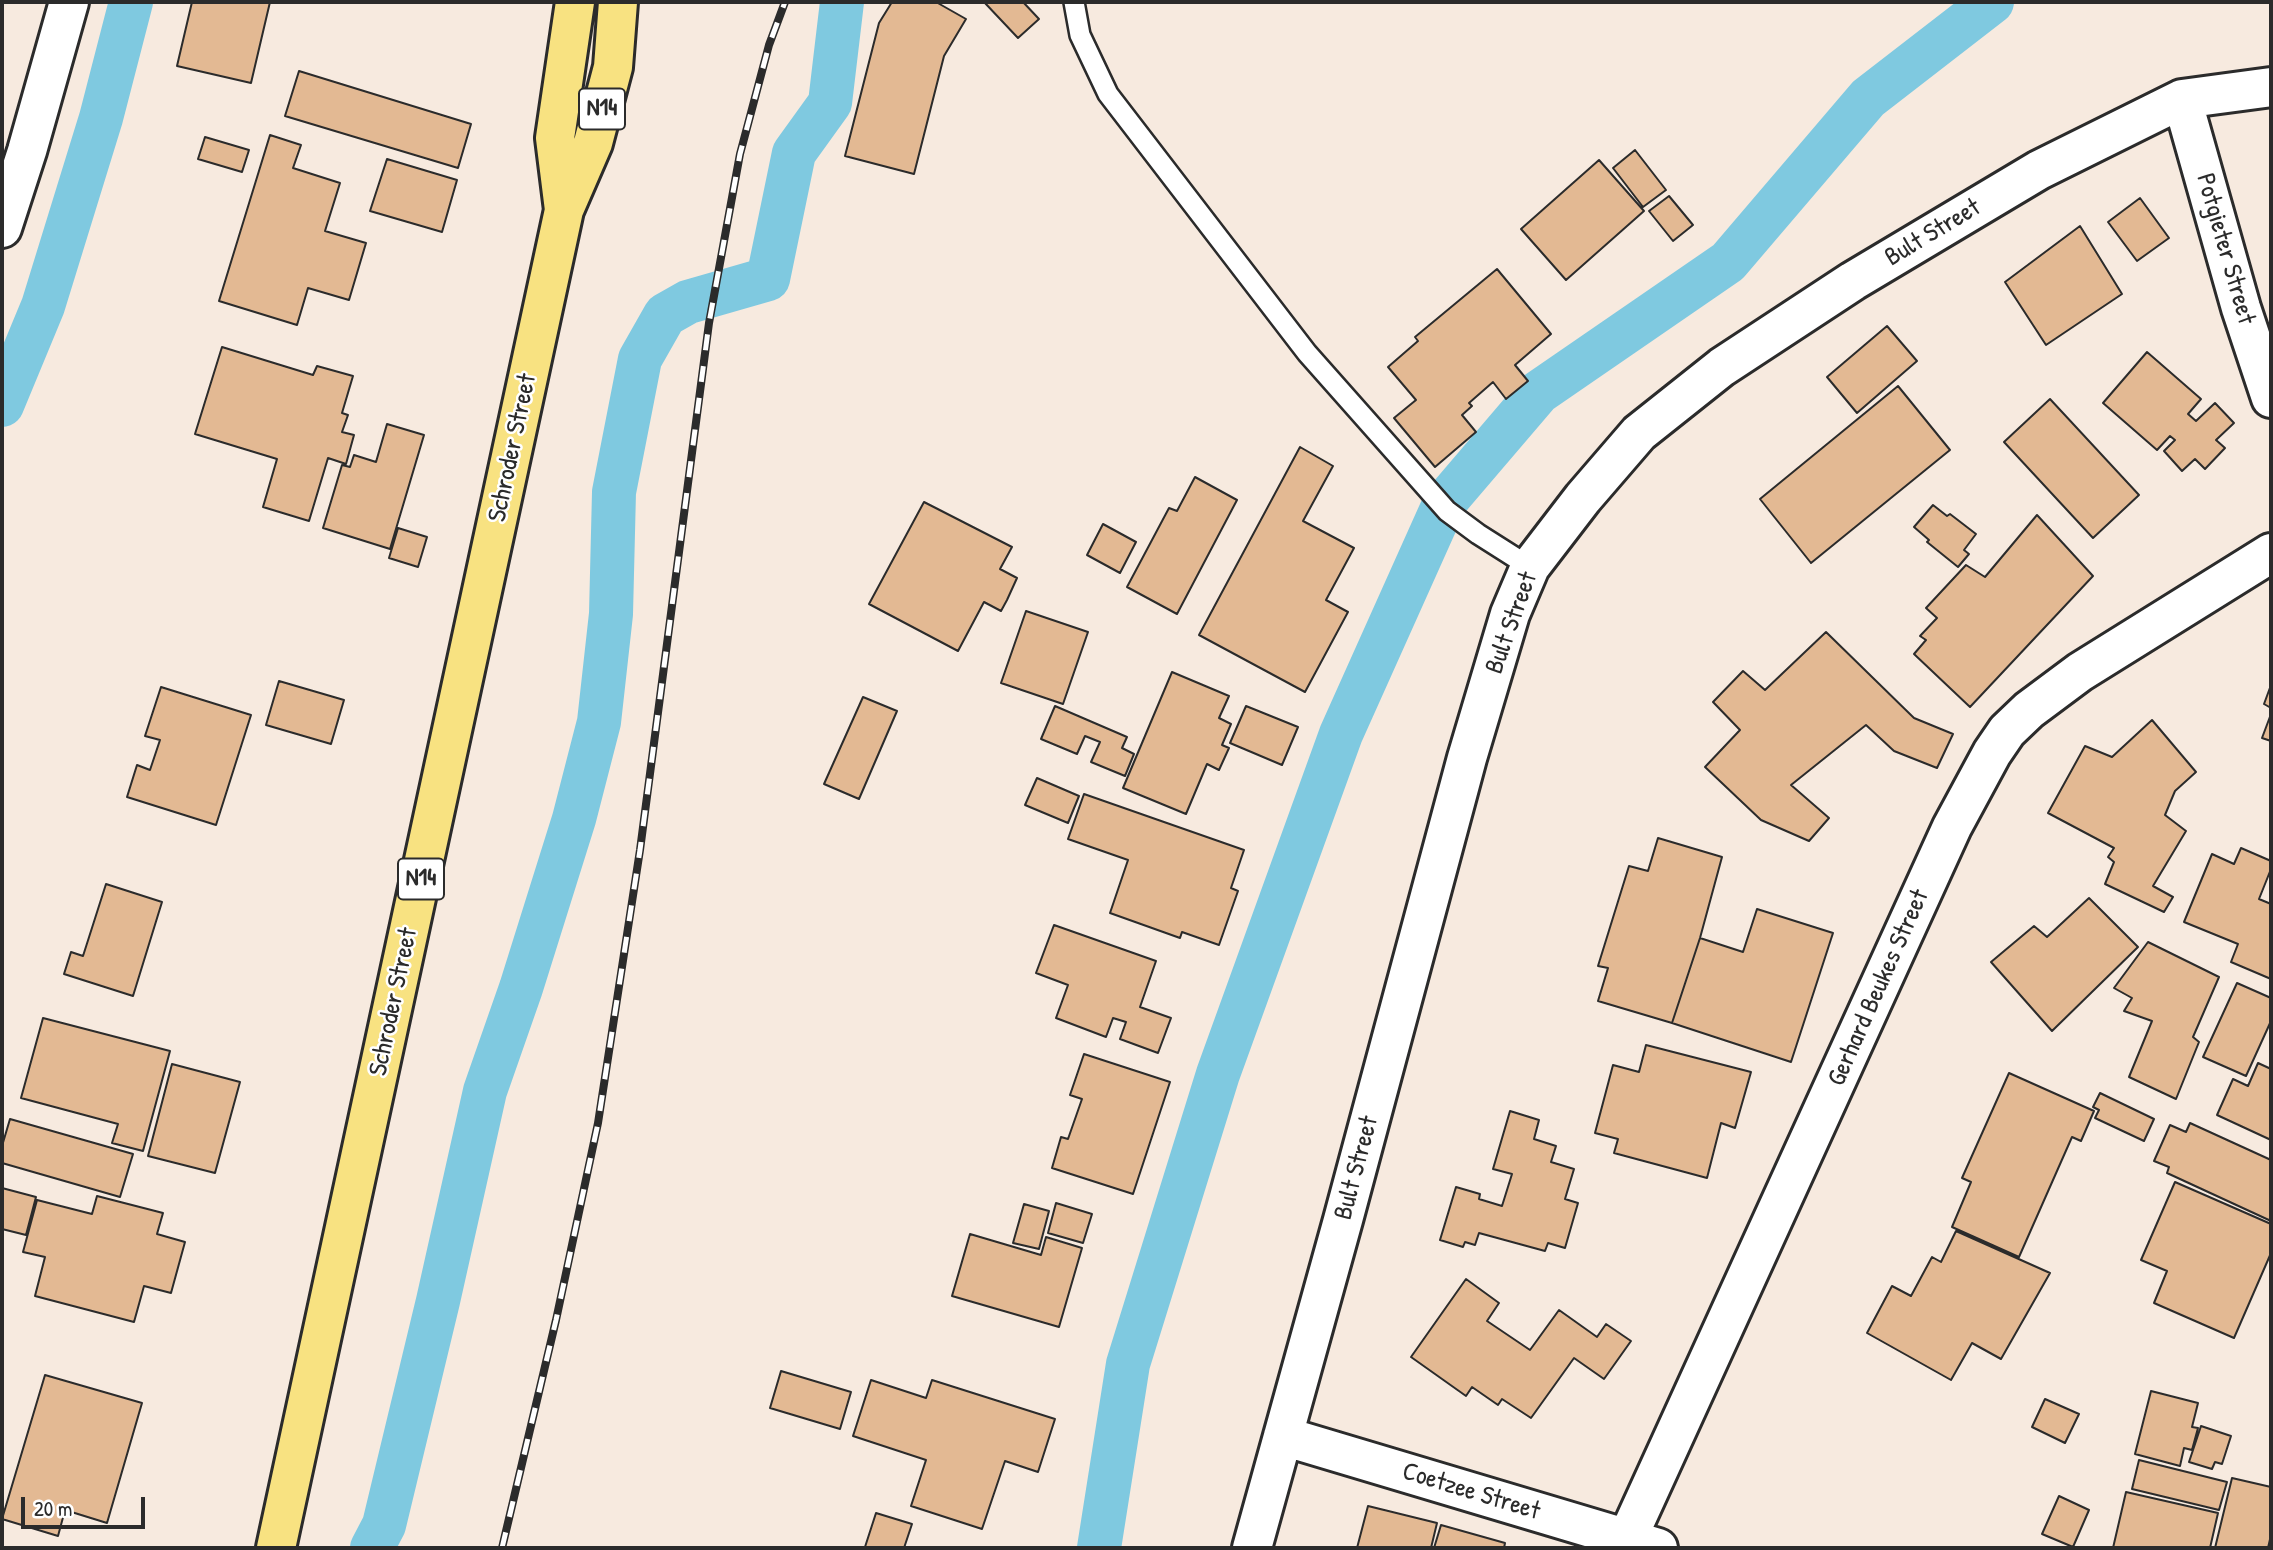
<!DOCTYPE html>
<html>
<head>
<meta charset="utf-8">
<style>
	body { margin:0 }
	#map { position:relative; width:2273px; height:1550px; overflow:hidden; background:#f7eadf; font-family:"Patrick Hand",sans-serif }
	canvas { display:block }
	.frame { position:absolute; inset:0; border:4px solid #2b2b2b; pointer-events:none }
	.scale { position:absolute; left:21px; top:1497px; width:124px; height:32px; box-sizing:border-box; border:4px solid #2b2b2b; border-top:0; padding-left:9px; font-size:21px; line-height:24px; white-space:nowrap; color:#2b2b2b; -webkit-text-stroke:5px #fff; paint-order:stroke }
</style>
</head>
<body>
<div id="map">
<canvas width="2273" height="1550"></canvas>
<div class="frame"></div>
<div class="scale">20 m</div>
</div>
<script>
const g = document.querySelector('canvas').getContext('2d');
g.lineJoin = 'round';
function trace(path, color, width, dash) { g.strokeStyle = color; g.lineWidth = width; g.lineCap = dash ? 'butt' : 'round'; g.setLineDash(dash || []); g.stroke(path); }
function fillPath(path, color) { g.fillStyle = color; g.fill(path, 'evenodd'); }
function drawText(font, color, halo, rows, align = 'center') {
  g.font = font + ' "Patrick Hand",sans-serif'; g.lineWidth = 5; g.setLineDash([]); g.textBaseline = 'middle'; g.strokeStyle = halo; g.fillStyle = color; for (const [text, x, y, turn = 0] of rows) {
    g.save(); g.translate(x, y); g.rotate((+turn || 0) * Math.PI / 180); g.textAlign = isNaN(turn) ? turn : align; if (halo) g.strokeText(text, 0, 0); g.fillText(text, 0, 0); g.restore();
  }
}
trace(new Path2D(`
	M2,405L43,306L101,118L131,2
	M372,1548L384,1525L438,1301L485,1091L521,988L574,819L599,722L611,614L614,492L640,359L665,315L688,302L768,279L794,153L830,103L842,2
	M1099,1548L1128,1364L1218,1074L1341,734L1445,502L1539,392L1728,262L1868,98L1992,2`), '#7fc9e0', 44);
const building = new Path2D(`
	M192,2H270L251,83L177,66Z
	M892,2H936L966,19L944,56L914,174L845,156L879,23Z
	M984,2H1023L1039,19L1018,38Z
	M299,71L471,124L458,168L285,116Z
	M270,135L301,145L293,168L340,183L325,231L366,243L349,300L308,288L297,325L219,301Z
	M205,137L249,150L242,172L198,159Z
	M1635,150L1666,190L1643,207L1613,168Z
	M387,159L457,180L442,232L370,211Z
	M1599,160L1644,211L1566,280L1521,229Z
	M1669,196L1693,225L1673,241L1649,211Z
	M2140,198L2169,238L2137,261L2108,222Z
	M2080,226L2122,294L2046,345L2005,282Z
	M1497,269L1551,334L1515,365L1528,381L1506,399L1493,382L1469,403L1472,406L1462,415L1476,432L1435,467L1394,418L1416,400L1388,367L1418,341L1415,337Z
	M1887,326L1917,361L1857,413L1827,377Z
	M222,347L313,375L317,366L353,376L342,413L348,415L342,432L354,435L346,464L328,458L309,521L263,507L277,459L195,434Z
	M2147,352L2201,399L2188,414L2196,421L2215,403L2234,423L2216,440L2225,448L2205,469L2195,459L2182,471L2164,451L2175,440L2170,436L2157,450L2103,403Z
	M1898,386L1950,450L1811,563L1760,499Z
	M2050,399L2139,495L2093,538L2004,442Z
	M387,424L424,435L390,549L323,528L342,465L350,467L354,455L376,462Z
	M1300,447L1333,466L1303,521L1354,548L1326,600L1348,612L1305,692L1199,635Z
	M1195,477L1237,500L1177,614L1127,587L1169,508L1177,511Z
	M924,502L1012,547L1000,569L1017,578L1007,600L1001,611L984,602L958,651L869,604Z
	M1933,505L1947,516L1950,514L1976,534L1964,550L1969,554L1958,567L1927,542L1929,540L1914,527Z
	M2037,515L2093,576L1970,707L1914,654L1926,640L1920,636L1937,618L1926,608L1966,565L1985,577Z
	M1103,524L1136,542L1120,573L1087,555Z
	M398,528L427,537L418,567L389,558Z
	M1026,611L1088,632L1063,704L1001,683Z
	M1826,632L1914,718L1953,734L1937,768L1894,751L1866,725L1791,785L1829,818L1809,841L1761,820L1705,767L1740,730L1713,702L1743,671L1765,690Z
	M1172,672L1229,696L1219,718L1231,724L1222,745L1229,748L1219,770L1207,764L1186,814L1123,788Z
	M279,681L344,700L331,744L266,725Z
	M2271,685V708L2264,704Z
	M161,687L251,715L216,825L127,797L137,765L150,770L160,740L145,736Z
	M863,697L897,711L859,799L824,784Z
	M1055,706L1127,737L1122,748L1134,754L1125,776L1091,762L1100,742L1085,736L1077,754L1041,739Z
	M1246,706L1298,727L1282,765L1230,743Z
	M2271,714V741L2262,738Z
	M2152,720L2196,772L2175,791L2165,815L2186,831L2153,886L2173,897L2164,912L2105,884L2114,862L2108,857L2114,848L2048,813L2085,746L2112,757Z
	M1037,778L1079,796L1068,823L1025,805Z
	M1084,794L1244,850L1231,888L1238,891L1219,945L1182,932L1180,938L1110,913L1128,860L1068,839Z
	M1658,838L1722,857L1700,938L1672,1023L1598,1001L1608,968L1598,966L1629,866L1648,871Z
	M2241,848L2271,861V869L2259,899L2271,904V979L2231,962L2238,944L2184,922L2212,854L2234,864Z
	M106,884L162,902L133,996L64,974L71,952L83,956Z
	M2089,898L2138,947L2052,1031L1991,962L2034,926L2047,937Z
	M1757,909L1833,933L1791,1062L1672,1023L1700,938L1743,952Z
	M1054,925L1156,961L1140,1007L1171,1018L1158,1053L1120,1039L1126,1022L1113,1018L1106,1037L1056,1018L1068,985L1036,973Z
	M2148,942L2219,977L2193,1037L2199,1042L2176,1099L2129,1077L2152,1021L2124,1011L2132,998L2114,988Z
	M2237,983L2271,998V1021L2246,1076L2203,1057Z
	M43,1018L170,1051L143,1151L112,1143L118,1124L21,1098Z
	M1646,1045L1751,1072L1735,1128L1721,1123L1707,1178L1614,1153L1618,1139L1595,1133L1613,1065L1639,1072Z
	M1084,1054L1170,1082L1133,1194L1052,1168L1061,1137L1068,1139L1082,1099L1070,1095Z
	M2258,1063L2271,1069V1140L2217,1115L2233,1079L2248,1086Z
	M172,1064L240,1082L215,1173L148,1156Z
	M2009,1073L2094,1111L2081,1141L2072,1137L2019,1257L1952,1227L1971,1182L1962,1178Z
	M2100,1093L2154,1119L2144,1141L2095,1118L2099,1110L2093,1107Z
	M1510,1111L1539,1120L1534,1139L1556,1146L1551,1162L1574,1169L1565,1199L1578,1203L1565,1248L1548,1243L1545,1251L1479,1233L1475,1245L1465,1242L1463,1247L1440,1240L1456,1187L1480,1194L1479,1199L1502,1206L1512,1174L1493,1169Z
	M10,1119L133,1154L120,1197L2,1163V1146Z
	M2190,1123L2271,1160V1221L2167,1173L2169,1167L2154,1161L2170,1125L2186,1132Z
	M2175,1182L2271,1224V1253L2234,1338L2154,1303L2167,1271L2141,1260Z
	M2,1188L36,1197L26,1235L2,1229Z
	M97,1196L163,1213L157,1234L185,1242L171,1293L144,1286L134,1322L35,1296L45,1257L23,1252L37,1200L92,1214Z
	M1056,1203L1092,1214L1083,1243L1048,1233Z
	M1024,1204L1049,1211L1039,1249L1013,1243Z
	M1956,1231L2050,1273L2001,1359L1972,1343L1951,1380L1867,1333L1892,1286L1911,1296L1932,1257L1941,1262Z
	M970,1234L1041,1255L1046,1237L1082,1248L1059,1327L952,1296Z
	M1466,1279L1499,1303L1487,1321L1530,1350L1559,1310L1597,1337L1606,1324L1631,1341L1604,1379L1574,1358L1531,1418L1502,1399L1498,1405L1472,1387L1466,1396L1411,1357Z
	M781,1371L851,1392L840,1429L770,1408Z
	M45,1375L142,1403L107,1523L65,1510L58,1536L2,1519Z
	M871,1380L926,1398L932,1380L1055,1419L1038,1472L1005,1461L982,1529L911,1506L926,1460L853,1436Z
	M2151,1391L2198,1403L2192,1427L2198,1428L2192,1450L2184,1448L2180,1466L2135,1454Z
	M2045,1399L2079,1414L2065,1443L2032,1427Z
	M2201,1426L2231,1436L2222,1464L2215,1462L2212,1469L2189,1462Z
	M2139,1460L2227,1482L2219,1510L2132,1489Z
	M2232,1478L2271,1487V1535L2268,1548H2215Z
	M2126,1492L2218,1513L2210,1548H2113Z
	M2059,1496L2089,1510L2073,1547L2042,1534Z
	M1368,1506L1437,1523L1431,1548H1357Z
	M876,1513L912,1524L904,1548L865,1547Z
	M1441,1525L1505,1543L1504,1548H1434Z`);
fillPath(building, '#e3b993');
trace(building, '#2b2b2b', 2);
const lane = new Path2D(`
	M1074,2L1080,35L1108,94L1307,353L1447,511L1478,534L1530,567`);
const street = new Path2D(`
	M2182,99L2241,308L2271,398
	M2,228L27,151L69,2
	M1283,1436L1658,1548
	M1627,1539L1952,827L1992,753L2007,731L2029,710L2080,672L2271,553
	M1252,1548L1343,1220L1467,758L1510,614L1530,567L1583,498L1639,433L1722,367L1853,281L2039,170L2182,99L2271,87`);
const highway = new Path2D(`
	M564,210L555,138L575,2
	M276,1548L564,210L593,143L613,67L618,2`);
trace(lane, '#2b2b2b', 24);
trace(street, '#2b2b2b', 44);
trace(highway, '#2b2b2b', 44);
trace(lane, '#fff', 19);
trace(street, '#fff', 38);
trace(highway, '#f8e281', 38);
const rail = new Path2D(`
	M502,1548L556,1320L598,1123L640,850L709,323L740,154L769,45L785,2`);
trace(rail, '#2b2b2b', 8);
trace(rail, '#fff', 5, [16]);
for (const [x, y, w] of [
	[602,109,46],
	[421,879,46]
]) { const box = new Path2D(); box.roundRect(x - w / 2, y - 20.5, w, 41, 5); g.fillStyle = '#fff'; g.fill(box); trace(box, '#2b2b2b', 2); }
drawText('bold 24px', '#2b2b2b', null, [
	["N14",602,109],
	["N14",421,879]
]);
drawText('26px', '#2b2b2b', '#fff', [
	["Bult Street",1933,233,-31],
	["Potgieter Street",2225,249,74],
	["Schroder Street",513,448,-78],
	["Bult Street",1512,623,-70],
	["Gerhard Beukes Street",1879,988,-66],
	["Schroder Street",394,1002,-78],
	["Bult Street",1357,1168,-75],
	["Coetzee Street",1471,1492,17]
]);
</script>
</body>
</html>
